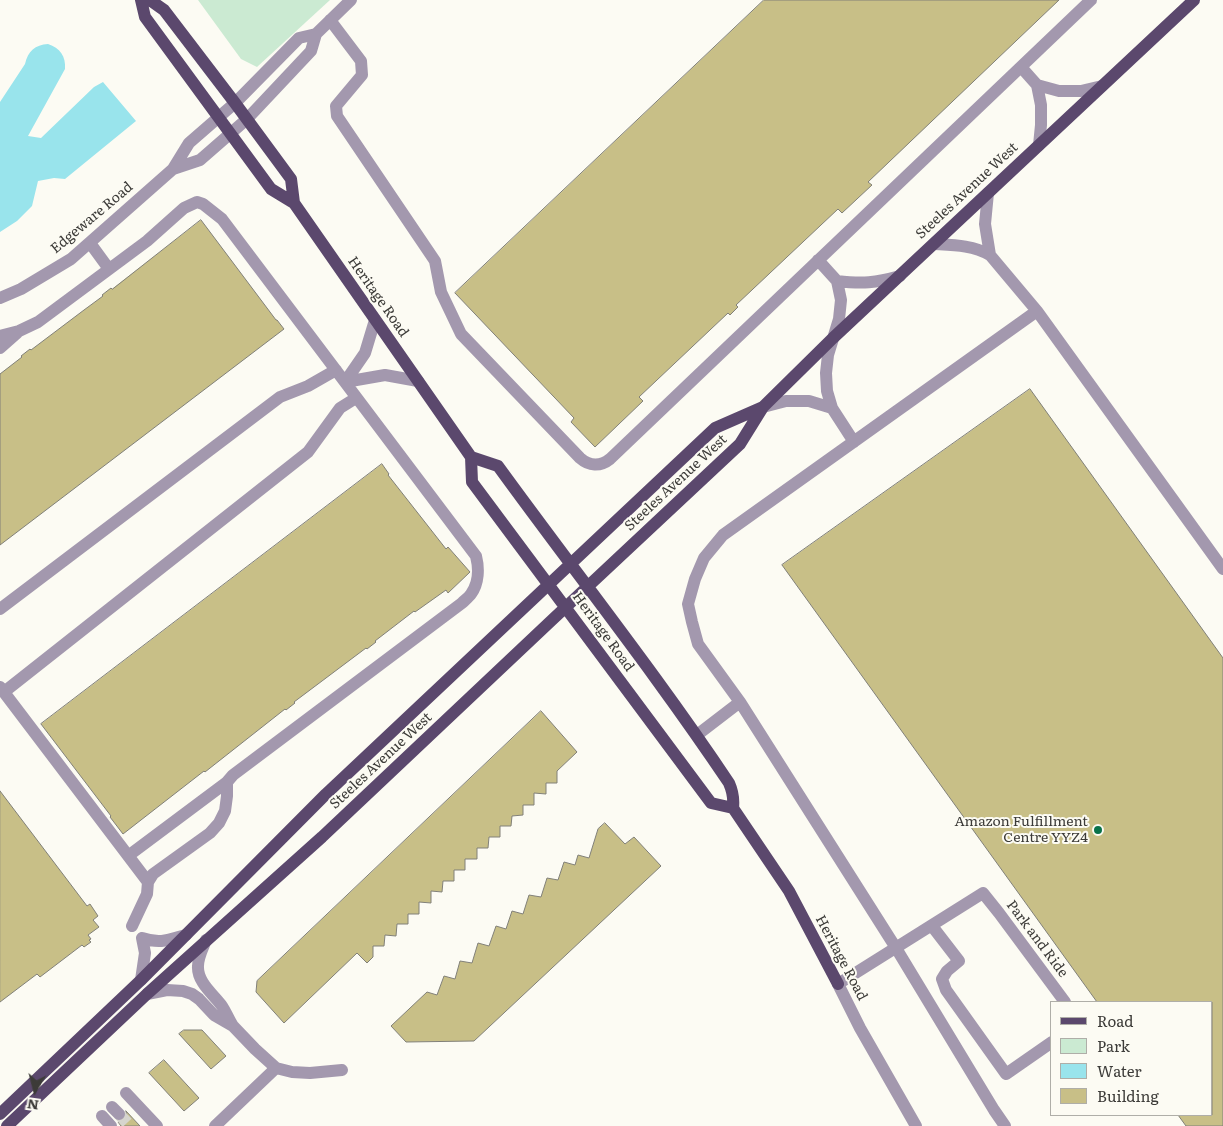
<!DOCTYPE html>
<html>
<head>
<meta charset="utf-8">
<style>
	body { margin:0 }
	#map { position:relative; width:1223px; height:1126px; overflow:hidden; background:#fcfbf3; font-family:Literata,serif }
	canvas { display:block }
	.legend { position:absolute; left:1050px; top:1001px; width:162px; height:115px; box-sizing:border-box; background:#fcfbf3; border:1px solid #afaea8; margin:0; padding:6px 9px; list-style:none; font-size:15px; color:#3c3b38 }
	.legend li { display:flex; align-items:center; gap:10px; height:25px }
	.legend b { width:25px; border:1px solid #afaea8 }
	.north { position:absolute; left:10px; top:1066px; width:50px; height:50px; -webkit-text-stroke:4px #fcfbf3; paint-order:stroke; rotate:188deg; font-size:14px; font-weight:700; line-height:20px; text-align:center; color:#3c3b38 }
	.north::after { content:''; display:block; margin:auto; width:18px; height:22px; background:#3c3b38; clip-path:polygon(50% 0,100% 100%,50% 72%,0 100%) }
</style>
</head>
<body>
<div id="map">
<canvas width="1223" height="1126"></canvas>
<ul class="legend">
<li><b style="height:6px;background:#5b486d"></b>Road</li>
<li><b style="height:14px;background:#cbead2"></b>Park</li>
<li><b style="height:14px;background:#99e4ec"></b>Water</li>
<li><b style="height:14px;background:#c8bf87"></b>Building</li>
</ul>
<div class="north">N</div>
</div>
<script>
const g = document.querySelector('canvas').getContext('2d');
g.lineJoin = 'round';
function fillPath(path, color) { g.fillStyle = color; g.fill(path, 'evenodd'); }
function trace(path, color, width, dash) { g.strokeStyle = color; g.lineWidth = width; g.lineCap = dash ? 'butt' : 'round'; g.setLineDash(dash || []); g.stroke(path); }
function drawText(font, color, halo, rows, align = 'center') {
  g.font = font + ' Literata,serif'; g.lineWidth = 4; g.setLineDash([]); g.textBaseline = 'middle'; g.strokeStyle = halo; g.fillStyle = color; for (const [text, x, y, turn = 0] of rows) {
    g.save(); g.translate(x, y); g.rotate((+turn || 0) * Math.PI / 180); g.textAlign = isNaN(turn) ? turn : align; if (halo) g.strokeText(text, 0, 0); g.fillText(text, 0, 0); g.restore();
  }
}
fillPath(new Path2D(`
	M198,0H330L257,67L241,59Z`), '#cbead2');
fillPath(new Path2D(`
	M48,44C60,48 66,56 65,69L28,136L41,138L94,87L103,82L136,121L65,179L54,178L38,181L32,206L17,221L0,232V102L25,64C28,51 35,45 48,44Z`), '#99e4ec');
const building = new Path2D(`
	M764,0H1059L868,182L872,185L842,213L838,209L736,305L738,307L730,315L728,313L639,397L643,401L595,447L571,422L574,418L455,293Z
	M201,220L276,320H277L284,329L0,545V374L22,357L21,356L30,349L31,350L84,310L103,296L102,295L111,288L112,289Z
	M1030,389L1223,658V1126H1186L1178,1115H1212V1002H1097L782,565Z
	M382,464L389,474L388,475L446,549L448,547L470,572L448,593L446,590L415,612L414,611L375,641L376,642L367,649L366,648L294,702L295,703L286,710L285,709L205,772L204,771L123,834L110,817L111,816L41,724Z
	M541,711L577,752L557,771V783H546V794L534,793V805H523V815L512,816L511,826H500V837H489L488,848H477V859H465V870H454V881H443L442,892L431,891V903L419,902V914H408V924H397L396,936L385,935L384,946H373V957L367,963L357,953L284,1023L256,992L257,981Z
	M0,791L87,906L90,904L98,916L93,920L99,927L88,935L91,939L89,940L91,942L84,947L82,945L40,977L37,974L0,1002Z
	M605,823L625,844L634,837L661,866L474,1041L406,1042L391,1026L427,992L437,995L444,976L455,979L460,961L472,963L478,943L489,946L496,926L506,929L512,911L523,914L529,895L541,897L547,878L558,880L564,862L575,865L578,855L589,858L598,829Z
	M184,1030H202L226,1056L211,1069L179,1034Z
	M164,1060L199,1098L184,1111L149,1073Z
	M126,1111L140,1126H121L118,1122H122L125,1119L127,1116Z`);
fillPath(building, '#c8bf87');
trace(building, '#818078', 1);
trace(new Path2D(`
	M119,1114L130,1126`), '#d6d5ce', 12, [12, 6]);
trace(new Path2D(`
	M330,20L361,61L362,75L336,106L337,116L435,261L441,292L461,334L580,458C589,466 600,467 610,459L1091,0
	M1021,67L1037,85L1041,105V125L1039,145
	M1037,85L1059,91H1081L1102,86
	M173,169L200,160L247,119L311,51L316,34
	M988,193L985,224L990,255
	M90,243L109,269
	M934,244C953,245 973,245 990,255L1037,311
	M818,260L837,281L841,300L839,319L828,355L826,373L827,391L832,408L854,442
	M837,281C863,284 875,283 900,276
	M0,298L21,289L71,259L173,169L189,143L235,103L299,38L316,34L351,0
	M0,336L19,331L38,322L147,241L184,208L197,202L203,204L222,219L476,556C479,568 479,583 471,594C469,597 465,600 462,603L233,775L227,782V796L225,811L219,823L210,833L153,874L148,882L147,894L132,926
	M0,348L17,333
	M345,382L385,375L418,381
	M345,382L365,353L375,320
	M763,407L786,401H809L832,408
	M0,609L280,397L308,386L336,370
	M0,687L148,882
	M4,692L308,452L340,408L356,398
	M697,735L740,702
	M128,856L227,782
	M932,926L959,961L947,971L942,979L946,990L1006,1074L1052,1042
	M142,938C160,944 168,940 186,935
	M206,940C203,948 198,957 198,966C197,982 213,994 222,1006C226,1012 229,1020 233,1026
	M141,980L145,953L142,938
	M147,994L167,990L183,991L192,994L199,999L214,1015L233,1026L255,1049L276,1068L292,1072L310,1073L342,1070
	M126,1093L157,1126
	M112,1107L119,1114
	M102,1116L111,1126
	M215,1126L276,1068
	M916,1126L860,1028L838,984L983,893L999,913L1065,1002
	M1005,1126L994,1110L896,948L740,702L698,644L692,622L688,604L695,579L704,558L723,535L1037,311L1223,569`), '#a398ae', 12);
trace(new Path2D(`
	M141,0L145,17L271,189L294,203L471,457L472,482L711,803L733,808
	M150,0L164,10L235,103L291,179L294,203
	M471,457L498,466C575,572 656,674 729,783C733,792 734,799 733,808L789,891L838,984
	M0,1114L141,980L326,794L715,428L763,407
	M7,1126L147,994L322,837L552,620L740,444L763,407L833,338L1194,0`), '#5b486d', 12);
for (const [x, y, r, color] of [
	[1098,830,5,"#08724a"]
]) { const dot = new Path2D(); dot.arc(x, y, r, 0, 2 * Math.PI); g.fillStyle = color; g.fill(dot); trace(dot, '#fcfbf3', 2); }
drawText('14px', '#3c3b38', '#fcfbf3', [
	["Steeles Avenue West",967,191,-43],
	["Edgeware Road",92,218,-40],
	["Heritage Road",378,297,55],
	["Steeles Avenue West",676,483,-43],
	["Heritage Road",603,632,54],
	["Steeles Avenue West",381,761,-43],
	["Park and Ride",1037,939,53],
	["Heritage Road",841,958,62]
]);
drawText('14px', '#3c3b38', '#fcfbf3', [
	["Amazon Fulfillment",1088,822],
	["Centre YYZ4",1088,838]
], 'right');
</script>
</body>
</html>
